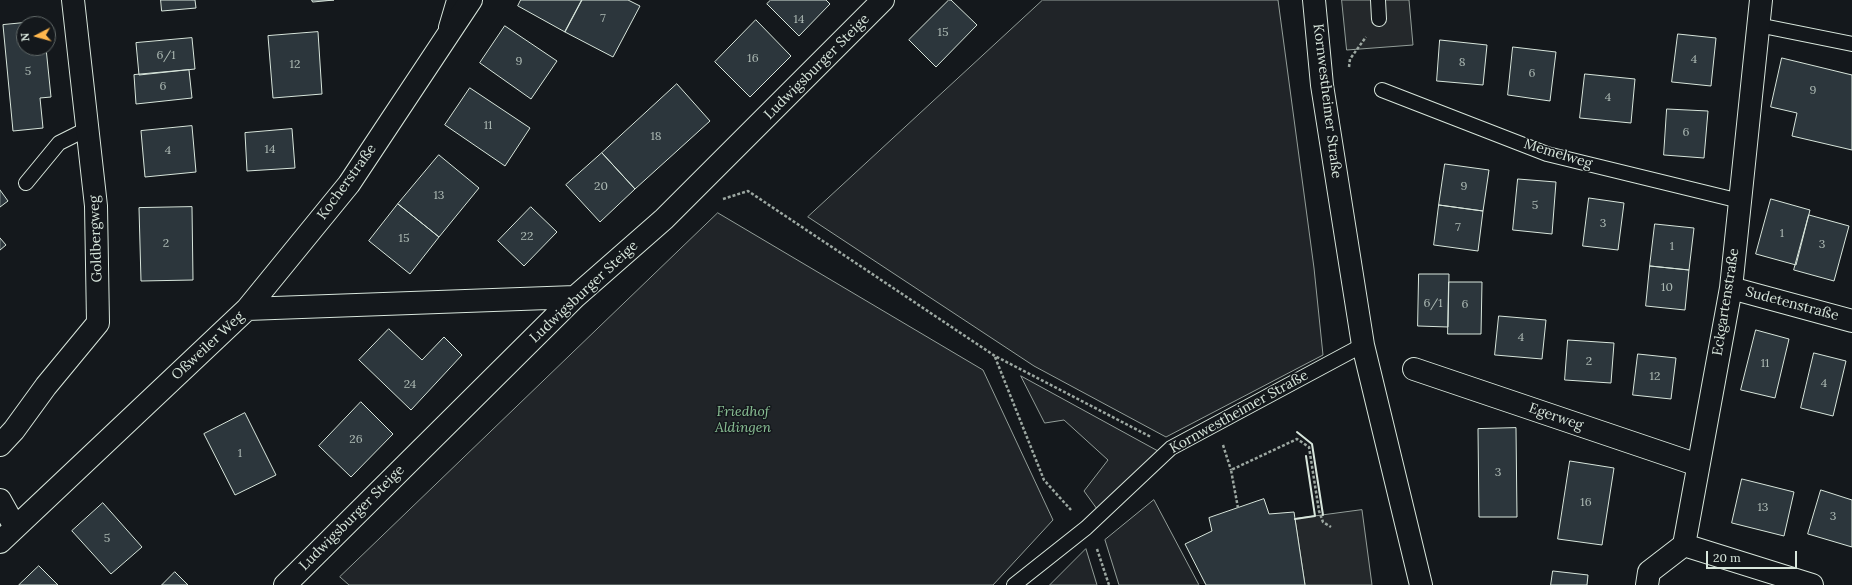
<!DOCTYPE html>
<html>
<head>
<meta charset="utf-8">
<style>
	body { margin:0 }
	#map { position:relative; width:1852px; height:585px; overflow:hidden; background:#14181c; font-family:Lora,serif }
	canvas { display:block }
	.north { position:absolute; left:16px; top:16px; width:40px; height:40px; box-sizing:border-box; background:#14181c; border:1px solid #626a69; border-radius:50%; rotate:264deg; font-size:11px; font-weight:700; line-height:16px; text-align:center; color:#d8e6dc }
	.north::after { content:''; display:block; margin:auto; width:14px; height:18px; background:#ffb74d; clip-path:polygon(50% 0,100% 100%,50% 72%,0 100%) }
	.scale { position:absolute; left:1706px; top:551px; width:91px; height:18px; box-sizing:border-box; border:2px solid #d8e6dc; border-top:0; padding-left:5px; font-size:12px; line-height:14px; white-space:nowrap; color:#d8e6dc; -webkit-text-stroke:3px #14181c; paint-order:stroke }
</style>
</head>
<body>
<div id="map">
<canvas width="1852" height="585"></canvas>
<div class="north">N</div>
<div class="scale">20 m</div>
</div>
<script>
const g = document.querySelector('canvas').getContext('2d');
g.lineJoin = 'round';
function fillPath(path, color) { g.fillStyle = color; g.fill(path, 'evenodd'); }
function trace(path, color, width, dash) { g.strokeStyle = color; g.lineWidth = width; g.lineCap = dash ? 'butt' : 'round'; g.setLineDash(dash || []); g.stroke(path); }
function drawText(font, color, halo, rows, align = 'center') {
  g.font = font + ' Lora,serif'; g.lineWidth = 3; g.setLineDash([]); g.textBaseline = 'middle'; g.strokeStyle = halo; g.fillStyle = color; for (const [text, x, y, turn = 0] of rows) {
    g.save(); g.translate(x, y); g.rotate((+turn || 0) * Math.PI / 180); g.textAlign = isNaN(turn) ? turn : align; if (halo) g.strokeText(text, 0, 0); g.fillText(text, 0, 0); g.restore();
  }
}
const green = new Path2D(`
	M1043,0H1278L1314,268L1323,355L1166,437L1034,366L808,217Z
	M718,213L983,370L1053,520L993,585H349L340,577Z
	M1021,376L1158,451L1097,509L1084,491L1108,460L1064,420L1045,423Z
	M1154,500L1199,585H1119L1105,540Z
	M1086,549L1097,585H1050Z`);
fillPath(green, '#202428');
trace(green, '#939e99', 1);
const parking = new Path2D(`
	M1342,0H1409L1413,45L1347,50Z
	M1362,510L1372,585H1305L1295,519Z`);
fillPath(parking, '#24282b');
trace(parking, '#939e99', 1);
const building = new Path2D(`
	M161,0H195L196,8L162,11Z
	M312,0H334L313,2Z
	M521,0H582L565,32L518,6Z
	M582,0H628L640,6L613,57L565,32Z
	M771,0H826L830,4L799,36L767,4Z
	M949,0H951L977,25L936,67L909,40Z
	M756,20L791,56L750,97L715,62Z
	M44,21V24H24V48H46L51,97L40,98L43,128L13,131L3,25Z
	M505,26L557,61L531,99L480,63Z
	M318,32L322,94L273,98L268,36Z
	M1678,34L1716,38L1711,86L1672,82Z
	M192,38L195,69L139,75L136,43Z
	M1440,40L1487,45L1483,85L1437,81Z
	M1513,47L1556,52L1550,101L1508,95Z
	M1782,58L1852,75V150L1792,136L1797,113L1771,107Z
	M189,70L192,98L136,104L134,75Z
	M1585,74L1635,79L1631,123L1580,118Z
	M677,84L710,121L635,189L602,153Z
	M470,88L530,128L505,166L445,125Z
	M1667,109L1708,111L1704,158L1664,155Z
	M192,126L196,172L145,177L141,131Z
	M292,129L295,168L247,171L245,133Z
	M602,153L635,189L600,222L566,185Z
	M439,155L479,188L439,237L398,204Z
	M1445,164L1489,170L1483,211L1439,205Z
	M1518,179L1556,182L1552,234L1513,230Z
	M0,190L8,201L0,207Z
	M1589,198L1624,203L1618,250L1583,246Z
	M1771,199L1810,210L1796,265L1756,254Z
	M398,204L439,237L410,274L369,241Z
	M1439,205L1483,211L1478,251L1434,245Z
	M192,207L193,280L141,281L139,208Z
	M531,207L557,232L524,266L498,241Z
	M1809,215L1849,226L1834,281L1794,270Z
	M1655,224L1694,228L1689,270L1650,266Z
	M0,238L6,245L0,250Z
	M1650,266L1689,270L1685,310L1646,306Z
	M1419,274H1449L1448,327L1418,326Z
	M1449,282H1482L1481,334H1448Z
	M1499,316L1546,320L1542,359L1495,355Z
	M389,329L422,360L444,337L462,355L411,410L359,360Z
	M1756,330L1789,339L1775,398L1741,390Z
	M1568,340L1614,343L1611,383L1565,380Z
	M1814,353L1846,361L1833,416L1801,408Z
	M1638,354L1676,358L1671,399L1633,395Z
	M361,402L393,434L351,477L319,446Z
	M245,413L276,475L235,495L204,434Z
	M1516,428L1517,517H1479L1478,429Z
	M1570,461L1614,468L1602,545L1558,539Z
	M1742,479L1794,492L1784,536L1732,523Z
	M1821,490L1852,500V547L1808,534Z
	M1264,499L1269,514L1294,512L1305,585H1206L1185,544L1212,531L1209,518Z
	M103,503L142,547L111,574L72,531Z
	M39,566L58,585H19Z
	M1553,571L1588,575L1587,585H1551Z
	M175,572L188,585H162Z`);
fillPath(building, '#2c363c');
trace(building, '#d8e6dc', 1);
const service = new Path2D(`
	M1378,0L1379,19
	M1758,25L1852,44
	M446,27L454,0
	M1382,90L1547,154L1740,201
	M26,183L59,143L87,129
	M1014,585L1086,528L1171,448L1363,345`);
const minor = new Path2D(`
	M1314,0L1322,85L1363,345L1421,585
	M1731,288L1852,321
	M247,309L575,297
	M1414,369L1698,465
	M0,445L14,430L46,386L98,323L96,206L73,0
	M0,500L15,527
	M0,542L247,309L349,184L471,0
	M1684,545L1812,585
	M285,585L575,297L664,219L883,0
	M1647,585L1649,572L1684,545L1731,288L1761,0`);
trace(service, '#d8e6dc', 16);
trace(minor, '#d8e6dc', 24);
trace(new Path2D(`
	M1349,67L1350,59L1366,37
	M723,199L748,191L995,356L1151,437
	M995,357L1044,480L1071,510
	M1223,445L1231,470
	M1238,508L1231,470L1297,439L1309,447L1319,511L1323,522L1331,527
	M1097,549L1109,585`), '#9da8a2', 2.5, [3, 2]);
trace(service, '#14181c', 14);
trace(minor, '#14181c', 22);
trace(new Path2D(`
	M1297,432L1312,444L1323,515
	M1295,519L1315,516L1306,456`), '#d8e6dc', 2);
drawText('12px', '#adbab4', null, [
	["7",603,19],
	["14",799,20],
	["15",943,33],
	["6/1",166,56],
	["16",753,59],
	["4",1694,60],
	["9",519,62],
	["8",1462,63],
	["12",295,65],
	["5",28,72],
	["6",1532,74],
	["6",163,87],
	["9",1813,91],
	["4",1608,98],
	["11",488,126],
	["6",1686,133],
	["18",656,137],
	["14",270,150],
	["4",168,151],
	["20",601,187],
	["9",1464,187],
	["13",439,196],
	["5",1535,206],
	["3",1603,224],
	["7",1458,228],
	["1",1782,234],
	["22",527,237],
	["15",404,239],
	["2",166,244],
	["3",1822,245],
	["1",1672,247],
	["10",1667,288],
	["6/1",1433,304],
	["6",1465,305],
	["4",1521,338],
	["2",1589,362],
	["11",1765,364],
	["12",1655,377],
	["4",1824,384],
	["24",410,385],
	["26",356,440],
	["1",240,454],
	["3",1498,473],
	["16",1586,503],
	["13",1763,508],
	["3",1833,517],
	["5",107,539]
]);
drawText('14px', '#d8e6dc', '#14181c', [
	["Ludwigsburger Steige",817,67,-45],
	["Kornwestheimer Straße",1327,101,83],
	["Memelweg",1558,154,17],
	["Kocherstraße",347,182,-54],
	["Goldbergweg",96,239,-92],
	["Ludwigsburger Steige",584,292,-43],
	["Eckgartenstraße",1726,302,-81],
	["Sudetenstraße",1792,304,15],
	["Oßweiler Weg",208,346,-43],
	["Kornwestheimer Straße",1239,412,-29],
	["Egerweg",1556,417,19],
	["Ludwigsburger Steige",352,518,-45]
]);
drawText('italic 14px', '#8ac095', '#14181c', [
	["Friedhof",743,412],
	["Aldingen",743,428]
]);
</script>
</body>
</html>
